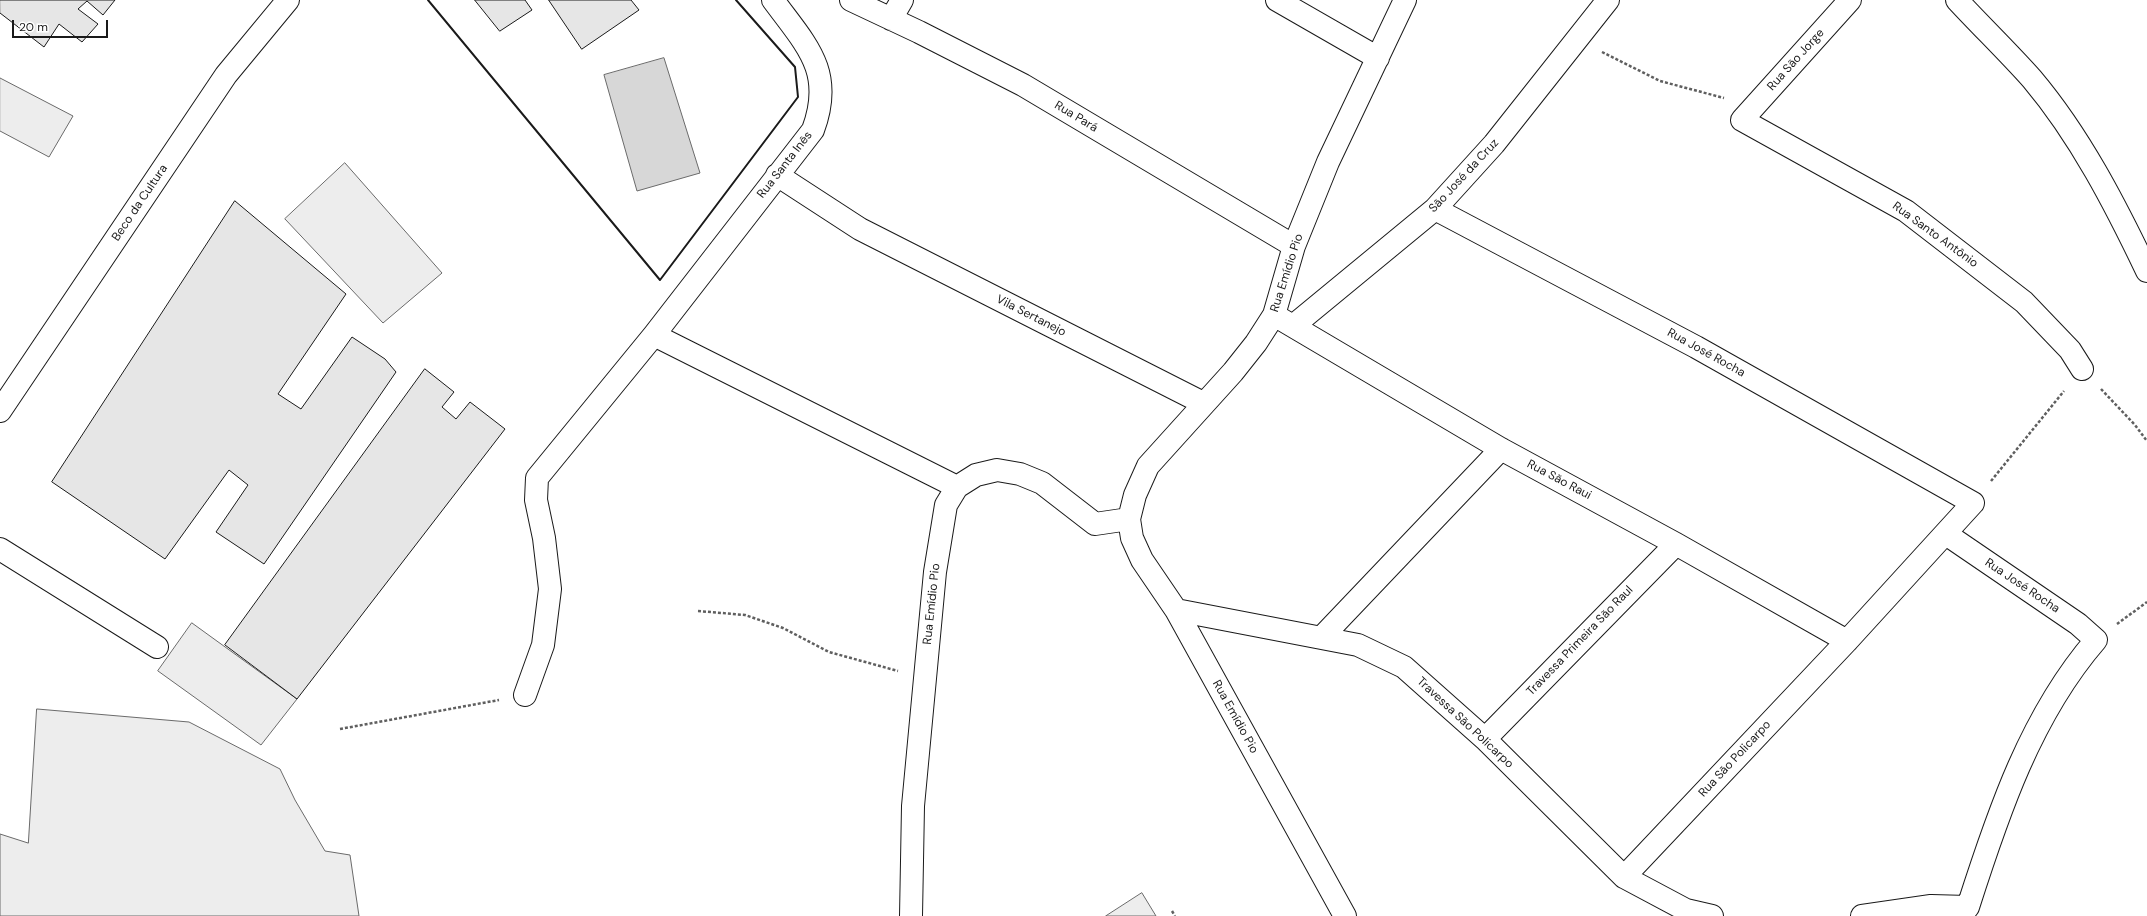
<!DOCTYPE html>
<html>
<head>
<meta charset="utf-8">
<style>
	body { margin:0 }
	#map { position:relative; width:2147px; height:916px; overflow:hidden; background:#fff; font-family:"DM Sans",sans-serif }
	canvas { display:block }
	.scale { position:absolute; left:12px; top:20px; width:96px; height:18px; box-sizing:border-box; border:2px solid #1a1a1a; border-top:0; padding-left:5px; font-size:12px; line-height:14px; white-space:nowrap; color:#1a1a1a; -webkit-text-stroke:3px #fff; paint-order:stroke }
</style>
</head>
<body>
<div id="map">
<canvas width="2147" height="916"></canvas>
<div class="scale">20 m</div>
</div>
<script>
const g = document.querySelector('canvas').getContext('2d');
g.lineJoin = 'round';
function fillPath(path, color) { g.fillStyle = color; g.fill(path, 'evenodd'); }
function trace(path, color, width, dash) { g.strokeStyle = color; g.lineWidth = width; g.lineCap = dash ? 'butt' : 'round'; g.setLineDash(dash || []); g.stroke(path); }
function drawText(font, color, halo, rows, align = 'center') {
  g.font = font + ' "DM Sans",sans-serif'; g.lineWidth = 3; g.setLineDash([]); g.textBaseline = 'middle'; g.strokeStyle = halo; g.fillStyle = color; for (const [text, x, y, turn = 0] of rows) {
    g.save(); g.translate(x, y); g.rotate((+turn || 0) * Math.PI / 180); g.textAlign = isNaN(turn) ? turn : align; if (halo) g.strokeText(text, 0, 0); g.fillText(text, 0, 0); g.restore();
  }
}
const built = new Path2D(`
	M0,78L73,116L49,157L0,131Z
	M345,163L442,273L383,323L285,219Z
	M192,623L297,699L261,745L158,671Z
	M37,709L189,722L280,769L295,800L325,851L350,855L359,916H0V834L28,843Z
	M1142,893L1156,916H1106Z`);
fillPath(built, '#ededed');
trace(built, '#6a6a6a', 1);
const water = new Path2D(`
	M664,58L700,173L637,191L604,75Z`);
fillPath(water, '#d7d7d7');
trace(water, '#6a6a6a', 1);
const building = new Path2D(`
	M0,0H115L103,15L87,1L78,9L98,24L82,42L59,24L44,47L0,13Z
	M475,0H525L532,10L500,31Z
	M549,0H631L639,10L582,49Z
	M235,201L346,294L278,394L301,409L352,337L385,359L396,372L264,564L216,532L248,485L229,470L165,559L52,482Z
	M425,369L454,392L442,407L456,419L470,402L505,429L297,699L225,645Z`);
fillPath(building, '#e6e6e6');
trace(building, '#1a1a1a', 1);
const minor = new Path2D(`
	M851,0L919,32L1023,85L1294,246
	M1277,0L1378,58
	M1850,0L1742,120L1906,211L2024,302L2070,350L2082,369
	M1957,0C1981,26 2008,52 2032,79C2080,136 2115,204 2147,271
	M891,19L902,0
	M777,175L860,229L1203,403
	M1435,209L1696,347L1973,503L1847,641L1624,877
	M1274,315L1501,449L1676,544L1847,641
	M1293,326L1435,209L1494,144L1608,0
	M654,335L813,130C835,71 806,45 773,0
	M0,411L226,75L288,0
	M1946,534L2078,624L2096,640C2031,715 1998,813 1968,907L1961,916
	M0,549L157,647
	M1176,610L1358,645L1404,667L1485,739L1624,877L1686,910L1712,916
	M1322,637L1501,449
	M525,695L543,645L550,589L544,538L536,500L537,478L654,335L957,487
	M1485,739L1676,544
	M911,916L913,806L935,572L946,505L957,487L976,475L997,470L1020,474L1042,483L1095,524L1129,519
	M1345,916L1176,610L1142,560L1132,538L1129,519L1135,495L1148,466L1233,372L1256,343L1274,315L1294,246L1328,162L1405,0
	M1862,916L1931,906L1968,907`);
trace(minor, '#1a1a1a', 24);
trace(new Path2D(`
	M1602,52L1660,81L1724,98
	M2101,389L2135,425L2147,441
	M1991,481L2064,391
	M698,611L745,615L783,628L829,652L898,671
	M2117,624L2147,602
	M340,729L499,700
	M1172,911L1175,916`), '#5f5f5f', 2.5, [3, 2]);
trace(minor, '#fff', 22);
trace(new Path2D(`
	M428,0L660,280L798,97L795,67L736,0`), '#1a1a1a', 2);
drawText('12px', '#1a1a1a', '#fff', [
	["Rua São Jorge",1796,60,-48],
	["Rua Pará",1076,117,31],
	["Rua Santa Inês",785,165,-52],
	["São José da Cruz",1464,176,-47],
	["Beco da Cultura",140,203,-56],
	["Rua Santo Antônio",1935,235,36],
	["Rua Emídio Pio",1287,273,-72],
	["Vila Sertanejo",1031,316,27],
	["Rua José Rocha",1706,353,29],
	["Rua São Raui",1559,480,28],
	["Rua José Rocha",2022,586,34],
	["Rua Emídio Pio",932,604,-84],
	["Travessa Primeira São Raul",1580,641,-46],
	["Rua Emídio Pio",1235,717,61],
	["Travessa São Policarpo",1465,723,43],
	["Rua São Policarpo",1735,759,-47]
]);
</script>
</body>
</html>
